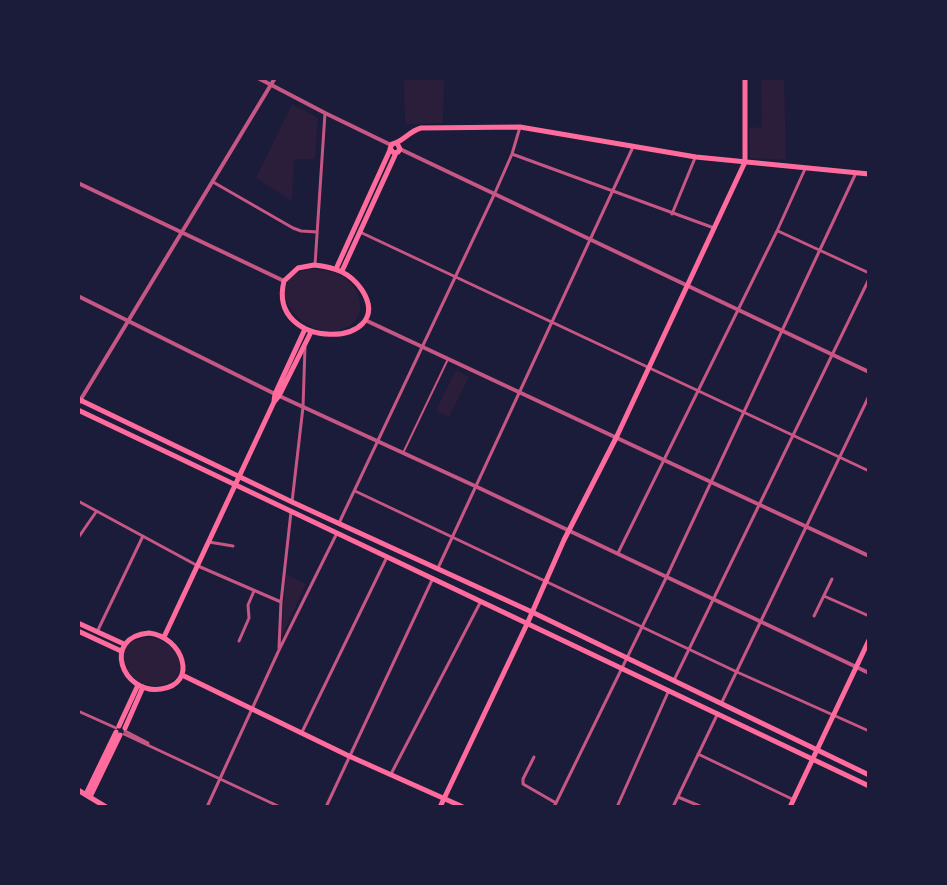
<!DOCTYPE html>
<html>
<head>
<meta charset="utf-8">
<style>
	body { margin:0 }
	#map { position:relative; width:947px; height:885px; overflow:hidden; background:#1b1b3a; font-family:Roboto,sans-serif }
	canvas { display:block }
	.frame { position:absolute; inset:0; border:80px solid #1b1b3a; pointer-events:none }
</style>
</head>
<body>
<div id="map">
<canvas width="947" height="885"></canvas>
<div class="frame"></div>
</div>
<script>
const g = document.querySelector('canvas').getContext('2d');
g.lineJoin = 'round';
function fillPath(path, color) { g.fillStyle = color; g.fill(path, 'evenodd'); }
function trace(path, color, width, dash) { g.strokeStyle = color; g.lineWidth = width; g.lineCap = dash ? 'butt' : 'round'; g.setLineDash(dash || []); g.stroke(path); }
fillPath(new Path2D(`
	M404,78H444L443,123L405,124Z
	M761,78H784L786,160L750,158L749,128L762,127Z
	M292,104L318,118L315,159H294L292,201L256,178Z
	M315,269C325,271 337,272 345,278C365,292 367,323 340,330C298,341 254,274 315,269Z
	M456,370L469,377L449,417L436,410Z
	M286,574L306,584L281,638Z
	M148,638C177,638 196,677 162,685C132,691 107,653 136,640C140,639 144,639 148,638Z`), '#2a1e3b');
trace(new Path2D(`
	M404,451L448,359`), '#c65784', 2);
trace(new Path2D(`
	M512,154L714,228
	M213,182L293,228L301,231L317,232
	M672,214L695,158
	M778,231L869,273
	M362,233L869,471
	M315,265L325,113
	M355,491L737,672L869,731
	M78,501L198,566L281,602
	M292,502L303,407L305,347
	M339,523L494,195L512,154L520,127
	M78,538L96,512
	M209,542L233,546
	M618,553L777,231L805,169
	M438,568L633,147
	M824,596L869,616
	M814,616L832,579
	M98,630L143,536
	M239,641L249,618L248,605L254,591
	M279,648L281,602L291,512
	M675,678L869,279
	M721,704L869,396
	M78,711L116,728
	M125,731L148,743
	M302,732L387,557
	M124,734L280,807
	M698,754L792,799
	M534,757L523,779V784L556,803
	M391,774L481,601
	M678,797L702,807
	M207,807L279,650L337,533
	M326,807L433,578
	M554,807L667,576L855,175
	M617,807L669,690
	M673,807L718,713`), '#c65784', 3);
trace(new Path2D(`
	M258,78L325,113L391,145
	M400,149L869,372
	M78,183L284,281
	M78,296L275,394L475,486L869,673
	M365,320L869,556
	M78,404L275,78`), '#c65784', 4);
trace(new Path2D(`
	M397,143L400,149L398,152L394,153L390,149L392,144C402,143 409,131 421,128L520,127L696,157L869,174
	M314,265C334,267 350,272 362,290C399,348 266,353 284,281L298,268Z
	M336,269L390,150
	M342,271L396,153
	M274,401L275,394L305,329
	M164,637L274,402L279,396L311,332
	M119,726L138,685
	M125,728L143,687
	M86,794L116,732
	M90,797L120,735
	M440,807L527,624L564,540L616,438L745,162V78
	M790,807L869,640`), '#ff6b9d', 5);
trace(new Path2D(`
	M78,399L292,502L532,612L869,775
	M78,410L869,786
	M78,623L124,644
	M78,631L121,651
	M149,633C183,637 199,684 161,689C122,695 101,637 149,633Z
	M182,675L349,756L463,807
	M78,790L106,807`), '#ff6b9d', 5);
</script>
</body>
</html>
